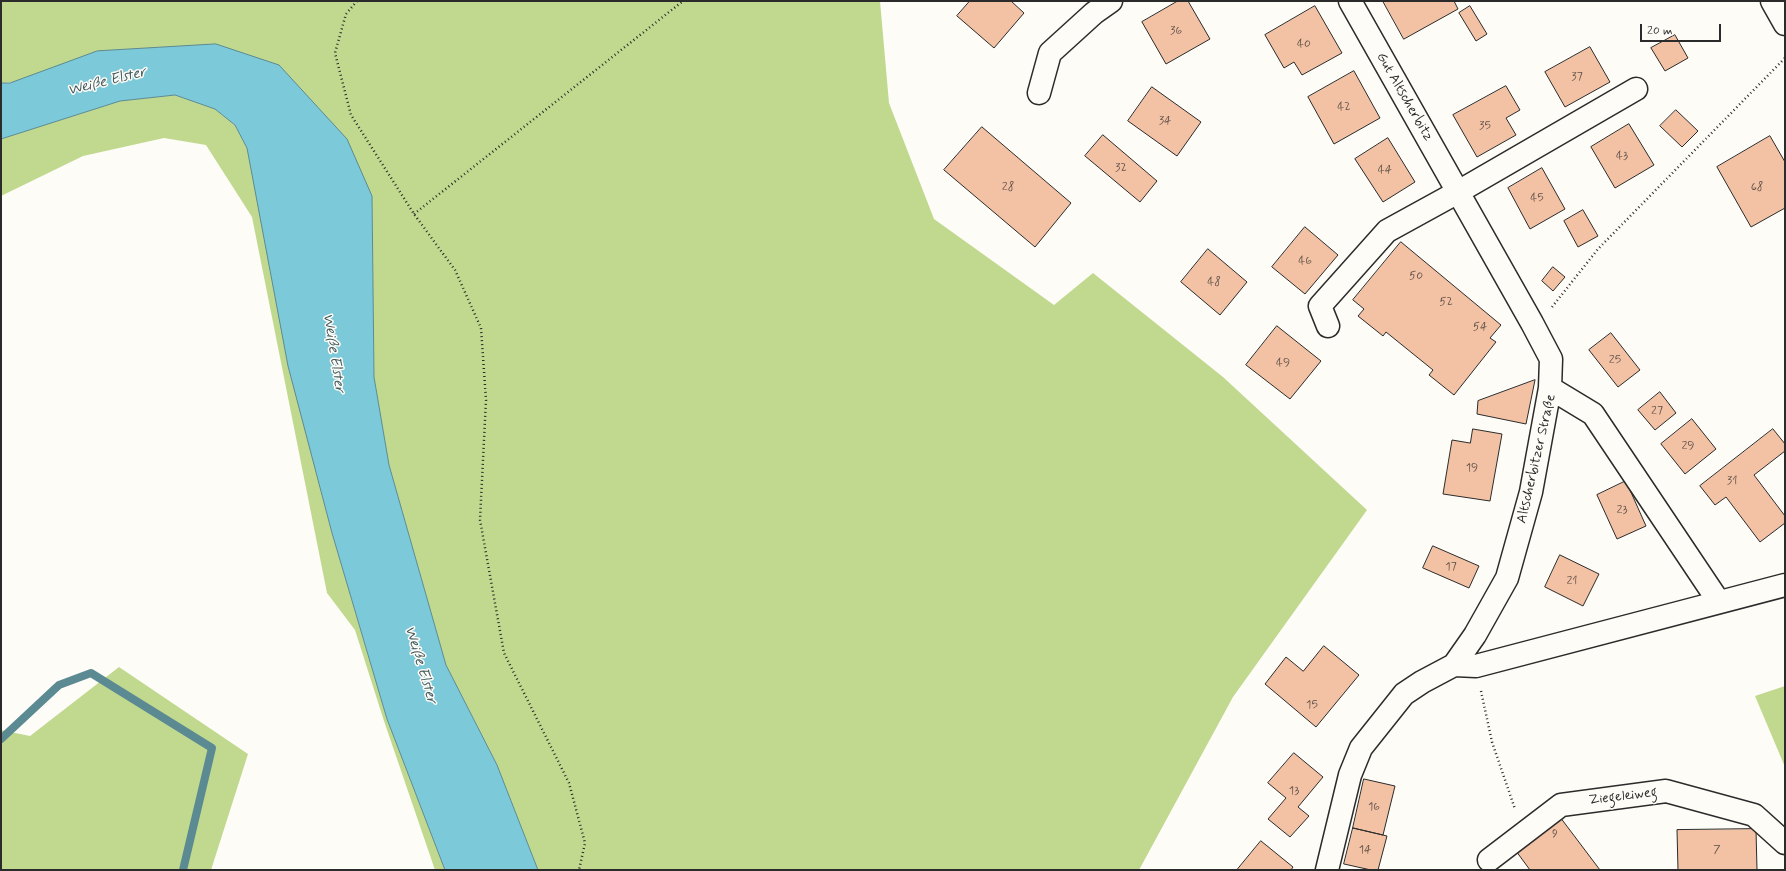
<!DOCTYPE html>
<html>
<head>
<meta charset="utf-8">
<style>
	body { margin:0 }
	#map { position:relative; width:1786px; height:871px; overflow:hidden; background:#fdfcf7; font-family:Mynerve,sans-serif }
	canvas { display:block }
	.frame { position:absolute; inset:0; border:2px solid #2b2b2b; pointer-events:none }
	.scale { position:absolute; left:1640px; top:24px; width:81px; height:18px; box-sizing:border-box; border:2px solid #2b2b2b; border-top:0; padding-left:5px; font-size:12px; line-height:14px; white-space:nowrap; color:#2b2b2b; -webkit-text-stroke:3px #fdfcf7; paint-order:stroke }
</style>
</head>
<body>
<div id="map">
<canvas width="1786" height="871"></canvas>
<div class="frame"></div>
<div class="scale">20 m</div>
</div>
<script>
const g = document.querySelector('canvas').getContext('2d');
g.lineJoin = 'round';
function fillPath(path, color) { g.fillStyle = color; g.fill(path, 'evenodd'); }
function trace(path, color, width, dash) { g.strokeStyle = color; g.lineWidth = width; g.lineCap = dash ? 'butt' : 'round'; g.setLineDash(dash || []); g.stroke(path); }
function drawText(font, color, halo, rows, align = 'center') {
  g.font = font + ' Mynerve,sans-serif'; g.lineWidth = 3; g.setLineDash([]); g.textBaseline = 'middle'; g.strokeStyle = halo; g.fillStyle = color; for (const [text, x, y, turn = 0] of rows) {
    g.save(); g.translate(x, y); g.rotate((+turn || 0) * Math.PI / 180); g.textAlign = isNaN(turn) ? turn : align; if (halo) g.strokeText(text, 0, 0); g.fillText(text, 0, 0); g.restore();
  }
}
fillPath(new Path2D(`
	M1,1H880L889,103L934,219L1054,305L1093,273L1223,377L1367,510L1233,697L1139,870H538L497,765L446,665L389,465L374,377L372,196L279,65L1,83Z
	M175,95L215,109L235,125L247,148L315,467L332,533L387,719L445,870H435L384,721L355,630L327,593L252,217L206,145L164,138L83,156L1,196V139L120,101Z
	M119,667L248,754L211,870H1V730L30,736Z
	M1785,686V767L1755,696Z`), '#c1d98f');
const water = new Path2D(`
	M216,44L279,65L347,139L372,196L374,377L389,465L446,665L497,765L538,870H445L387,719L332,533L288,366L247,148L235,125L215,109L175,95L120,101L1,139V83H10L97,51Z`);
fillPath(water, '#7bc9d9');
trace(water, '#5b8a93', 1);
trace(new Path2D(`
	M1,739L59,685L91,673L212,748L183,870`), '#5b8a93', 8);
const building = new Path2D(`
	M970,1H1011L1024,13L994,48L957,16Z
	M1178,1H1188L1210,39L1166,64L1142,22Z
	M1383,1H1454L1458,9L1404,39Z
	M1315,6L1342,53L1302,75L1294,62L1284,68L1265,35Z
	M1470,6L1487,34L1476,41L1459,13Z
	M1675,35L1688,58L1665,71L1651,48Z
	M1590,47L1610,82L1565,107L1545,72Z
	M1354,71L1380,118L1334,144L1308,97Z
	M1506,86L1520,110L1506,118L1516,135L1477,157L1453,115Z
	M1152,87L1201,122L1177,156L1128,121Z
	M1676,110L1698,131L1682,147L1660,126Z
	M1629,124L1654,165L1615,188L1591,147Z
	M982,127L1071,203L1035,247L944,170Z
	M1103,135L1157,181L1140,202L1085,156Z
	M1770,136L1785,162V208L1751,227L1717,167Z
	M1388,138L1415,182L1383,202L1355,159Z
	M1542,168L1565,209L1530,229L1508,188Z
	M1583,210L1598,236L1578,247L1564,221Z
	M1305,227L1338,255L1305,294L1272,267Z
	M1401,242L1501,325L1490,338L1496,342L1454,395L1429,375L1433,370L1386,332L1383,336L1358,316L1364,309L1353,300Z
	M1208,249L1247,282L1220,315L1181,282Z
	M1553,267L1565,277L1553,291L1542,281Z
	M1277,326L1321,361L1290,399L1246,365Z
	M1611,333L1640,370L1618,387L1589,350Z
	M1535,380L1526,424L1477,414L1478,401Z
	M1660,392L1676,413L1655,430L1638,410Z
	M1692,419L1716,449L1685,474L1661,444Z
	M1473,429L1502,434L1490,501L1443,494L1452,440L1470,443Z
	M1773,429L1785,444V451L1754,475L1785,516V523L1760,542L1726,497L1715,505L1700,486Z
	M1626,481L1646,526L1617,539L1597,495Z
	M1433,546L1479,566L1469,588L1423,568Z
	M1560,555L1599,574L1583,606L1545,587Z
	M1324,646L1359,675L1316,727L1265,684L1286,657L1303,671Z
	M1294,753L1323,777L1298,807L1309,816L1290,837L1268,819L1286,798L1268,783Z
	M1364,779L1395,786L1383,835L1353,828Z
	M1560,817L1600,870H1530L1516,851Z
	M1353,828L1387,836L1378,870H1371L1344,864Z
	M1756,829L1757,870H1678L1677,830Z
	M1261,841L1293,867L1291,870H1237Z`);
fillPath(building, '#f3c1a3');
trace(building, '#2b2b2b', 1);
const minor = new Path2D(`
	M1350,1L1532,323L1551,359L1550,388
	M1772,1L1785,24
	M1039,93L1050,53L1094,13L1111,1
	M1328,326L1320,306L1387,231L1458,192L1636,89
	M1454,665L1475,635L1507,578L1531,492L1550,388L1593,414L1719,602
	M1489,860L1561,805L1666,791L1754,815L1785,843
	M1327,870L1350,775L1361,748L1404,694L1422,682L1454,665L1476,666L1785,585`);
trace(minor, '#2b2b2b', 25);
trace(new Path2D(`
	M357,1L346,14L335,53L351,115L414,214L455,270L481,328L486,400L480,520L504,653L569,783L585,843L579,870
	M414,214L683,1
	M1552,307L1598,249L1785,58
	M1481,691L1492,742L1515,809`), '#2b2b2b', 2.5, [1, 3]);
trace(minor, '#fdfcf7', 22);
drawText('12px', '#5d5049', null, [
	["36",1176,31],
	["40",1304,44],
	["37",1577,77],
	["42",1344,107],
	["34",1165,121],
	["35",1485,126],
	["43",1622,156],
	["32",1121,168],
	["44",1385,170],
	["28",1008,187],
	["68",1757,187],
	["45",1537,198],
	["46",1305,261],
	["50",1416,276],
	["48",1214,282],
	["52",1446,302],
	["54",1480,327],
	["25",1615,360],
	["49",1283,363],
	["27",1657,411],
	["29",1688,446],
	["19",1472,468],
	["31",1732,481],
	["23",1622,510],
	["17",1451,567],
	["21",1572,581],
	["15",1312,705],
	["13",1294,791],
	["16",1374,807],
	["9",1555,834],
	["14",1365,850],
	["7",1717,850]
]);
drawText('14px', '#2b2b2b', '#fdfcf7', [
	["Gut Altscherbitz",1404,97,60],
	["Altscherbitzer Straße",1537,459,-77],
	["Ziegeleiweg",1623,797,-7]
]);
drawText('italic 15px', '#435a5f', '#fdfcf7', [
	["Weiße Elster",107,82,-14],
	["Weiße Elster",333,353,81],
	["Weiße Elster",420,665,73]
]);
</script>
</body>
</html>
